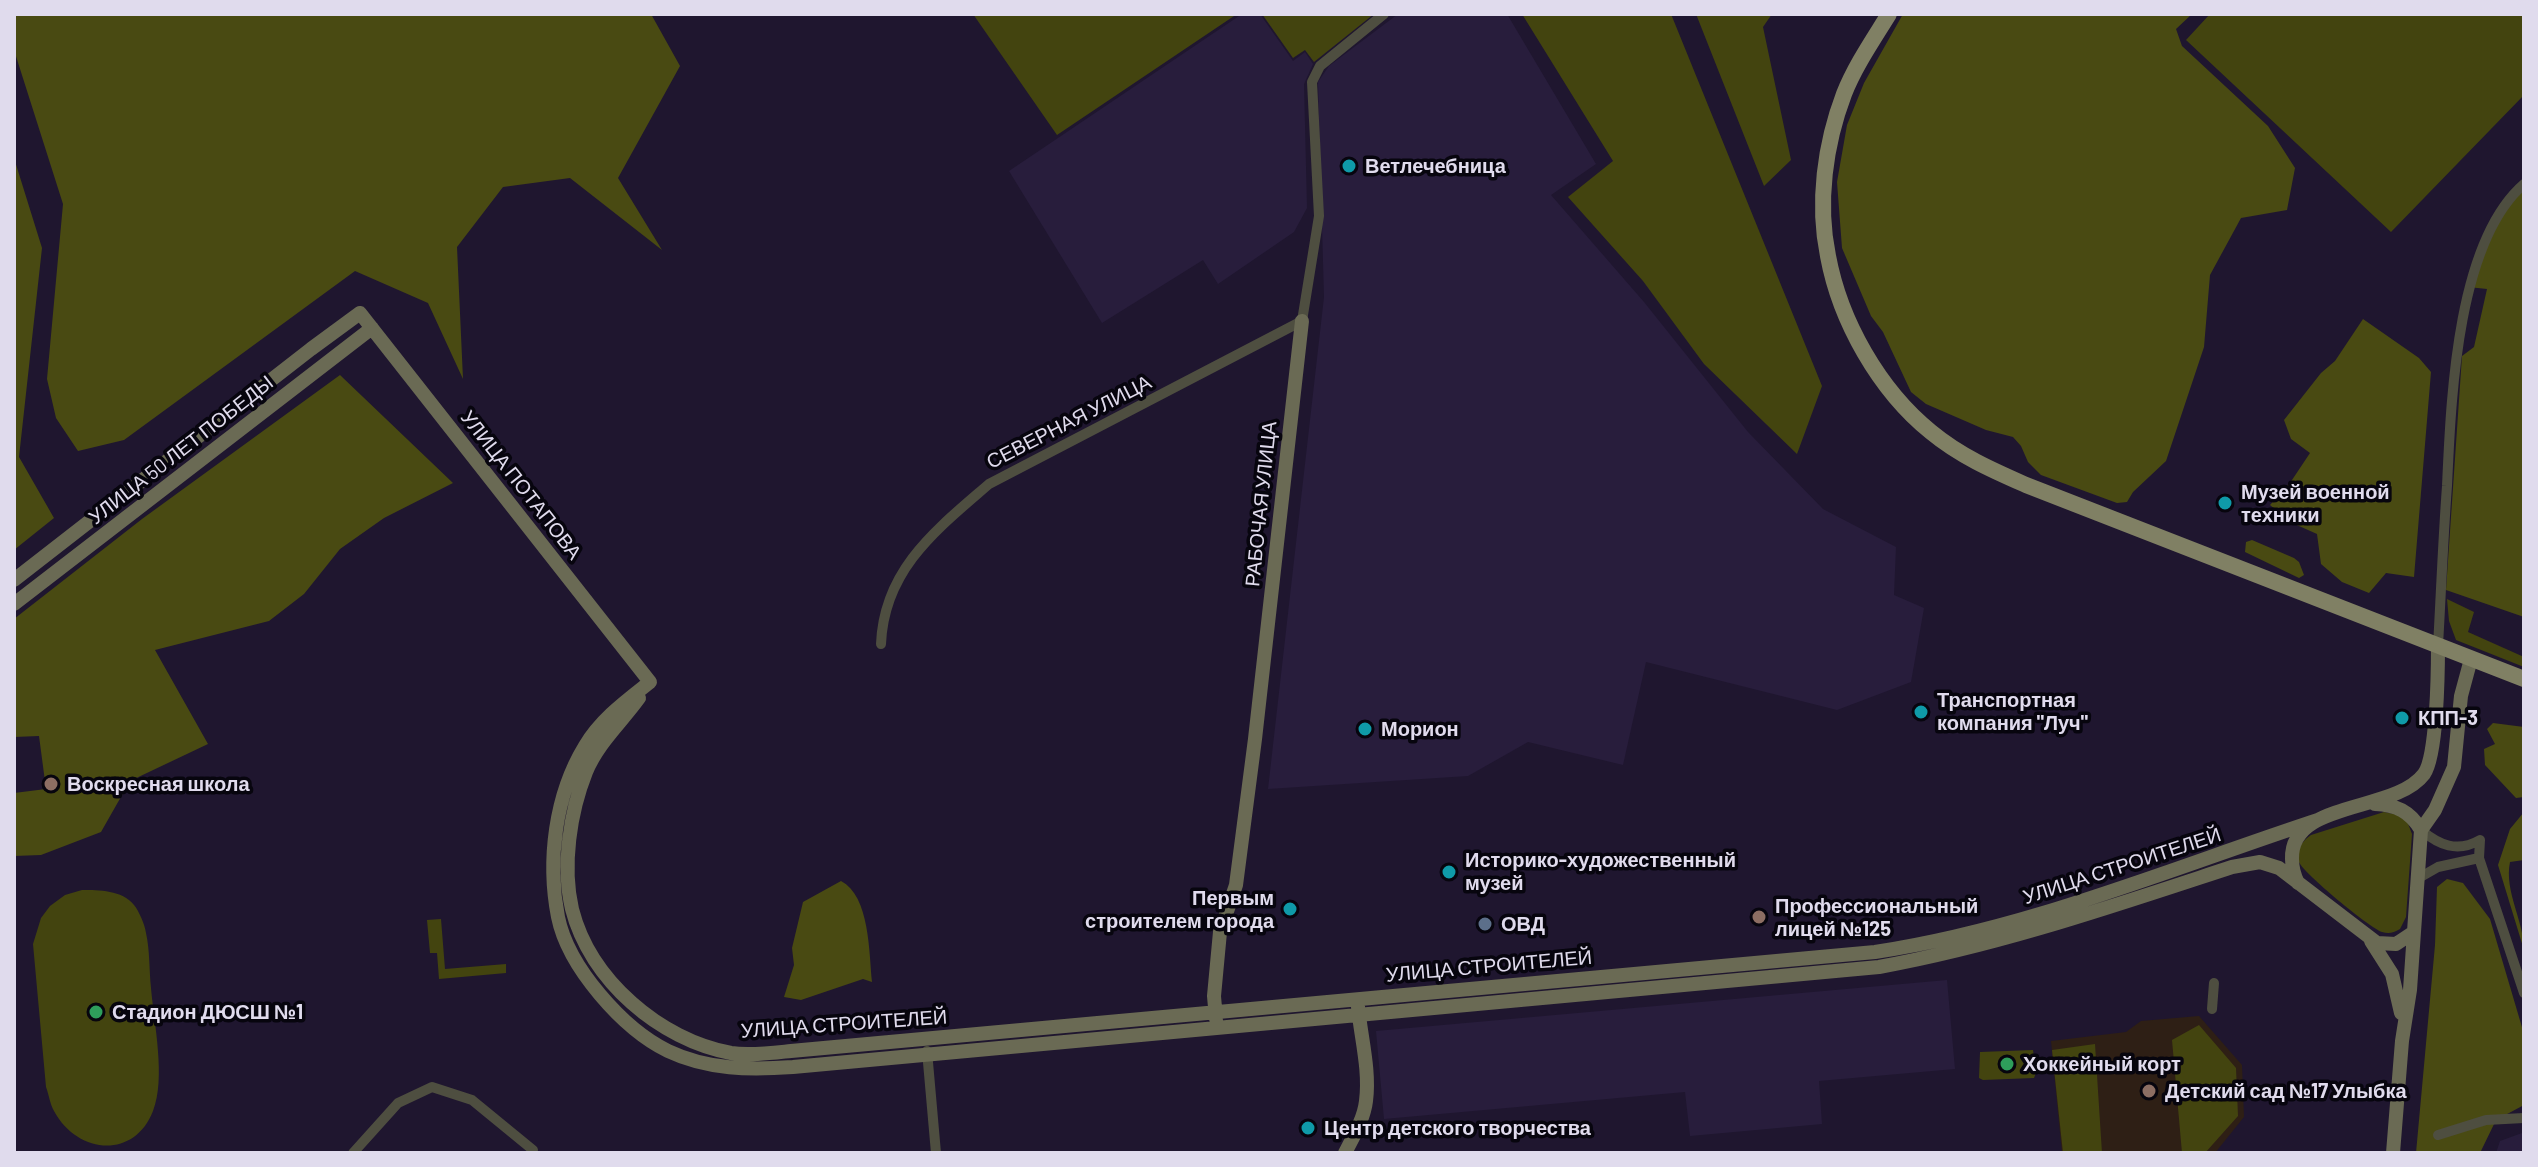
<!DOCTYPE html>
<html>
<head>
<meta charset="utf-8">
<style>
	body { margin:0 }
	#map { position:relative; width:2538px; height:1167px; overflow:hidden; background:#1f162f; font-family:Barlow,sans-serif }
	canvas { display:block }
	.frame { position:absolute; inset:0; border:16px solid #e0dbed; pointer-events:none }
</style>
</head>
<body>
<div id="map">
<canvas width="2538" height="1167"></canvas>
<div class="frame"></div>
</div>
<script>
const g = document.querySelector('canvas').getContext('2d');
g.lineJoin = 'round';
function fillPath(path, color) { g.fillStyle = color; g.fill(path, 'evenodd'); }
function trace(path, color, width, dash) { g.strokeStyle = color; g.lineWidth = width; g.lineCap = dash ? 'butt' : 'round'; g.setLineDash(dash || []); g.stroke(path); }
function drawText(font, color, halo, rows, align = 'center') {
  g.font = font + ' Barlow,sans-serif'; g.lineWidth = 7; g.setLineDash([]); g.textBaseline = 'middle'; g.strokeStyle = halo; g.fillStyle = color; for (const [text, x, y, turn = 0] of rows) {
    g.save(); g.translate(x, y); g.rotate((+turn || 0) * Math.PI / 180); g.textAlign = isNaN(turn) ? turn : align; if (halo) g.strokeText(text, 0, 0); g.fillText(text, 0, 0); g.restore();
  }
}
fillPath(new Path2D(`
	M1242,14H1260L1293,61L1305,52L1313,64L1304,84L1307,208L1294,232L1218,284L1203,260L1102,323L1009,171Z
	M1398,14H1507L1596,164L1551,195L1644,302L1748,432L1823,509L1896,547L1894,595L1924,608L1911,682L1837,710L1646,662L1623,765L1528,742L1468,776L1268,789L1324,297L1318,82L1329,66Z
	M1947,980L1955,1069L1819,1081L1822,1124L1690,1136L1685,1092L1384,1119L1376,1031Z
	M2522,1133L2524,1134V1153H2496L2500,1141Z`), '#281d3c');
fillPath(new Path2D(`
	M2199,1016L2242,1065L2244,1117L2215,1153H2062L2051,1041L2126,1032L2141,1021Z`), '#2e1f15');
fillPath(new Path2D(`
	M973,14H1237L1057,135Z
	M1262,14H1374L1314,62L1305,50L1293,58Z
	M1522,14H1671L1822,386L1797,454L1704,364L1643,281L1568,197L1613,161Z
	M1696,14H1772L1763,27L1791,160L1764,186Z
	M2210,14H2524V95L2391,232L2186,40Z
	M2447,599L2474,612L2468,632L2524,657V667L2456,640L2449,621Z
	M2384,812L2398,815L2407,821L2412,834L2406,917L2400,929C2393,933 2389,934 2382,932C2370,928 2303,873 2299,862C2295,851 2302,841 2311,835Z
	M82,890C99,890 122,890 134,905C139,911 145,925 146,933C150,951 149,970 151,988C154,1024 166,1078 153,1111C134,1160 77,1154 54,1111C50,1104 49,1095 46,1087L33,944L41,918L50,906L65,895Z
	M441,919L445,969L506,964V973L439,979L437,953H430L427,920Z
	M2199,1025L2236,1068L2238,1116L2205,1153H2182L2172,1040Z
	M2095,1044L2102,1153H2063L2052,1050Z
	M2033,1050L2036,1073L2034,1078L1983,1080L1979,1078L1980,1052Z`), '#43440f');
fillPath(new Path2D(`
	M14,14H651L680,66L618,178L662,250L570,178L503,187L457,247L463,379L428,303L355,271L124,440L78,451L56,418L47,379L63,204L14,50Z
	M1903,14H2192L2176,29L2182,46L2268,126L2295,168L2287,210L2241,218L2210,275L2204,347L2166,461L2133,492L2127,502L2117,503L2041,475L2028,462L2021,446L2013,437L1986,430L1926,404L1911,392L1883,332L1871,316L1842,248L1837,182L1847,125L1864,83Z
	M14,158L42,248L19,457L54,518L14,550Z
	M2524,181V617L2446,590L2462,356L2474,347L2487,289L2468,287L2471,266Z
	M2363,319L2419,358L2431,372L2414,577L2386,573L2369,593L2342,582L2321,564L2317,534L2290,522L2270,505L2292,480L2310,453L2291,439L2284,420L2321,373L2335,361Z
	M340,375L453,483L384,518L340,549L304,594L269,621L155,650L208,744L130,781L101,832L41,855L14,856V793L46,789L39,736L14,737V619L142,519Z
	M2252,540L2294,558L2299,562L2304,575L2299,578L2245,552L2246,542Z
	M2493,723L2524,727V797L2516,798L2485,765L2484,749L2495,744L2487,729Z
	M2524,812V860L2510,862C2504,891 2524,921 2524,950L2498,865L2510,829Z
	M2447,879L2463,883L2490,919L2524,1034V1105L2496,1120L2480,1153H2416L2435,945L2437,887Z
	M841,881C870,896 869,953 872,982L863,979L801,1000L784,997L794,965L792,948L803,902Z`), '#494a12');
trace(new Path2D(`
	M881,644C884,569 937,529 989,484L1302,321L1319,216L1312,82L1320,66L1384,14
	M2438,646C2441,593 2443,540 2447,486C2451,401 2456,243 2524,184
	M2421,830C2439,845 2457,853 2480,840L2479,858L2524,993
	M2417,879L2438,867L2479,858
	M2212,1009L2214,983
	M927,1051L936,1153
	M2438,1135L2486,1120L2524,1118
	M353,1153L398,1103L432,1087L472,1100L533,1150`), '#4e4e40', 10);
trace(new Path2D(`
	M14,580L311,349L360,313L650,682
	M14,604L372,328
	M650,682C626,701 601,719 585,746C555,795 547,861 558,917C568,967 623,1029 668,1051C708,1070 750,1070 793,1067L1879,967C2000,945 2116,905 2232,867L2260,862L2279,868L2377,943L2396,944L2414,932
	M639,698C621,723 598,743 586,772C570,812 562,866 572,909C590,980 660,1040 731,1053C750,1056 772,1053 791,1051L1875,952C2028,929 2172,868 2318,820
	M2375,804C2396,805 2410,811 2421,830
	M2298,883C2294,875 2292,868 2292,859C2290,800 2395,813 2424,774C2437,756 2438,672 2438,646
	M2371,941L2392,974L2401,1013
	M1216,1019L1214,996L1220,932L1236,885L1255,739L1302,321
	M1345,1153C1353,1137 1364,1119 1366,1101C1370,1070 1361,1038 1358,1007
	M2393,1153L2402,1041L2410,990L2421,830L2435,810L2454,767L2461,696L2471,659`), '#6a6a54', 14);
trace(new Path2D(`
	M1889,14C1873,40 1855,66 1844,94C1825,144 1817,203 1828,256C1840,321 1879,390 1931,432C1960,456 1992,470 2026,485L2524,679`), '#808064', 16);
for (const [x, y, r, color] of [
	[1349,166,8,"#0f9aa8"],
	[2225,503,8,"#0f9aa8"],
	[1921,712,8,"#0f9aa8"],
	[2402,718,8,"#0f9aa8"],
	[1365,729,8,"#0f9aa8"],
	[51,784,8,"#8d6e63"],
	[1449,872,8,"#0f9aa8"],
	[1290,909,8,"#0f9aa8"],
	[1759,917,8,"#8d6e63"],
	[1485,924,8,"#5c6f8a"],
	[96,1012,8,"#2e9e5b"],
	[2007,1064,8,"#2e9e5b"],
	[2149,1091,8,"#8d6e63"],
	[1308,1128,8,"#0f9aa8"]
]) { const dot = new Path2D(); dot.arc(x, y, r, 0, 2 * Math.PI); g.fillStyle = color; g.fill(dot); trace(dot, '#07050e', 3); }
drawText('bold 20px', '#e0dbed', '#07050e', [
	["Ветлечебница",1365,166],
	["Музей военной",2241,492],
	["техники",2241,515],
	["Транспортная",1937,700],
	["компания \"Луч\"",1937,723],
	["КПП-3",2418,718],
	["Морион",1381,729],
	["Воскресная школа",67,784],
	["Историко-художественный",1465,860],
	["музей",1465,883],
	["Первым",1274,898,"right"],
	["строителем города",1274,921,"right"],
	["Профессиональный",1775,906],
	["лицей №125",1775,929],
	["ОВД",1501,924],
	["Стадион ДЮСШ №1",112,1012],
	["Хоккейный корт",2023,1064],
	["Детский сад №17 Улыбка",2165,1091],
	["Центр детского творчества",1324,1128]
], 'left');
drawText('20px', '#e0dbed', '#07050e', [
	["СЕВЕРНАЯ УЛИЦА",1069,422,-27],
	["УЛИЦА 50 ЛЕТ ПОБЕДЫ",181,450,-38],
	["УЛИЦА ПОТАПОВА",521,485,52],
	["РАБОЧАЯ УЛИЦА",1261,504,-84],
	["УЛИЦА СТРОИТЕЛЕЙ",2122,866,-18],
	["УЛИЦА СТРОИТЕЛЕЙ",1489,966,-5],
	["УЛИЦА СТРОИТЕЛЕЙ",844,1024,-4]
]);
</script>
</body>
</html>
